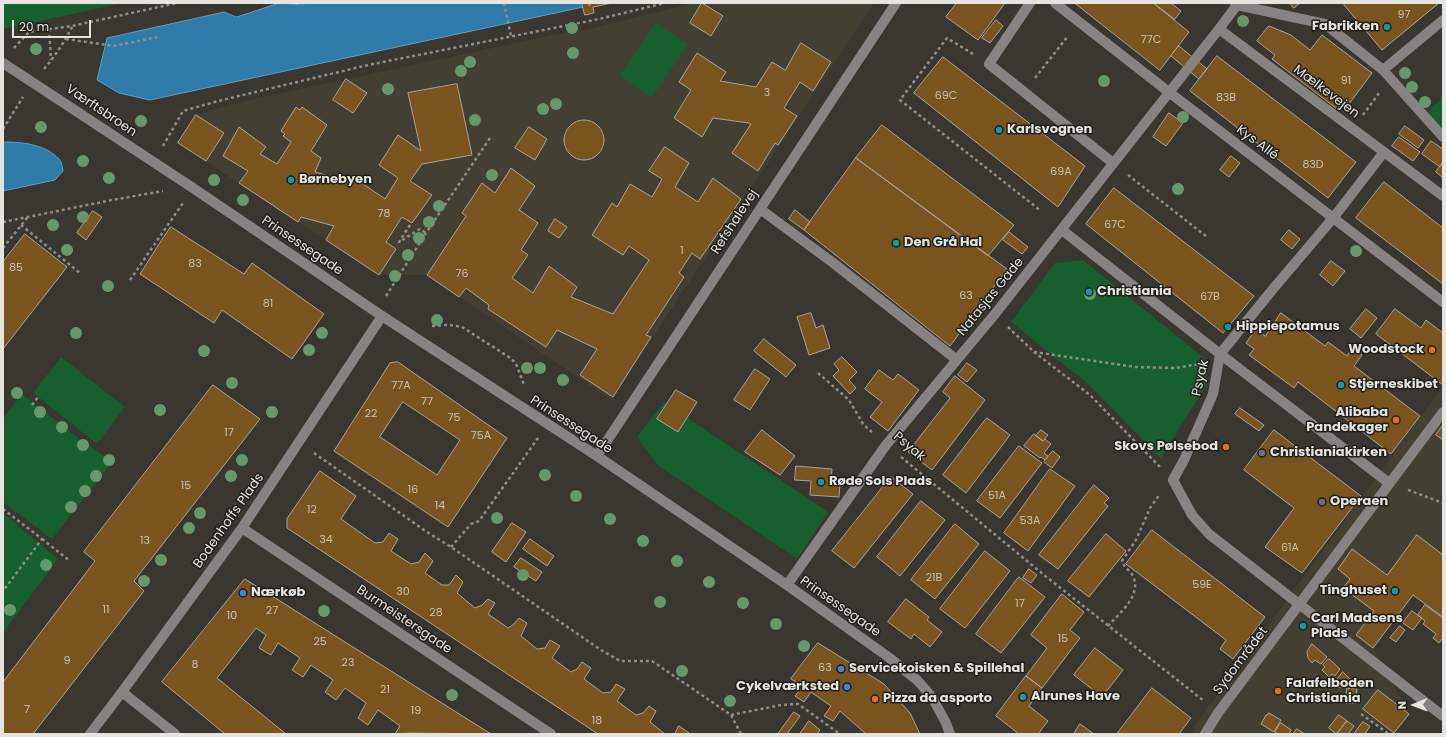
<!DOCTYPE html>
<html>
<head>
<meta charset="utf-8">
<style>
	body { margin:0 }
	#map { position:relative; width:1446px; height:737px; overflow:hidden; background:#393730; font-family:Poppins,sans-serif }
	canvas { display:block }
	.frame { position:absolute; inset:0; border:4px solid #e5e4df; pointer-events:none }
	.north { position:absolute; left:1394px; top:685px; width:40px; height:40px; -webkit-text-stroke:3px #1f1f1c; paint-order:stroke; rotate:269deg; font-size:11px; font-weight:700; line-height:16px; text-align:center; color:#e5e4df }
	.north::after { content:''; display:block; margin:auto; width:14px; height:18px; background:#e5e4df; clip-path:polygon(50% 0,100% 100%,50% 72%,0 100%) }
	.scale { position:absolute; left:12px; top:20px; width:79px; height:18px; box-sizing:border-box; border:2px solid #e5e4df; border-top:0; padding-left:5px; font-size:12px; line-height:14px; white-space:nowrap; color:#e5e4df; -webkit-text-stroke:3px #1f1f1c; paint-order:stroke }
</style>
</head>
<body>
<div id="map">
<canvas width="1446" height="737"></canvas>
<div class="frame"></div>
<div class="north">N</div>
<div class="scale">20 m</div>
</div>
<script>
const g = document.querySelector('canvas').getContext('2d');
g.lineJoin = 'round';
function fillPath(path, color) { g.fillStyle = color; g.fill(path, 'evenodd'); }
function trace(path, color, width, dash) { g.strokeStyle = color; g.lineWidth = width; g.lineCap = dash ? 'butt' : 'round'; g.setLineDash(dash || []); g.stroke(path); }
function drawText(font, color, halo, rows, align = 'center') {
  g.font = font + ' Poppins,sans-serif'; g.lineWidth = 3; g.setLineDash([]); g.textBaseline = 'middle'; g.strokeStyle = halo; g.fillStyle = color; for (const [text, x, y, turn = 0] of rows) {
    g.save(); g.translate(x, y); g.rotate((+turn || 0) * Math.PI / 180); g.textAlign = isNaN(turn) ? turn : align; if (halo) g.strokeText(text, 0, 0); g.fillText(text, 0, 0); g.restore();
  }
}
fillPath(new Path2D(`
	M694,3H874L611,400L427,275H379L178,143L196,115L245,101L563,33L581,31Z
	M1443,386V617L1413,595L1373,648L1409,714L1394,733L1364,722L1354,734H1194L1193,728Z`), '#434033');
fillPath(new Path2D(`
	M3,3H123L3,29Z
	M656,23L688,44L652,98L620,75Z
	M1443,96V131L1427,114Z
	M1083,260L1204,358L1208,382L1161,458L1087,383L1011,322L1055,263Z
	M61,357L125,407L97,444L33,393Z
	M22,394L87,445L88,444L112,462L52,539L3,502V419Z
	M664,402L828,512L797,559L658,465L642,445L638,437L639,434Z
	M3,513L58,559L3,633Z`), '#175f2f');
const water = new Path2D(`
	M280,3L302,5L306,3H602L150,100L119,93L97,80L107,38L224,12L236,17Z
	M3,142C22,142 45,144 59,159C62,162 62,167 63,171L55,180L3,191Z`);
fillPath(water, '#2f7cab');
trace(water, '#669bbb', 1);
const building = new Path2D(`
	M582,3H612L593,7L594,13L585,15Z
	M702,3L723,16L711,36L690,23Z
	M957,3H1005L978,40L946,17Z
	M1075,3H1153L1189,32L1160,70Z
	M1154,3H1171L1181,11L1175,19Z
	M1290,3H1300L1294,8Z
	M1346,3H1439L1382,50L1344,5Z
	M996,20L1003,26L990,43L982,38Z
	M1269,26L1291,35L1310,50L1322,35L1372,73L1349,104L1344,100L1337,109L1272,59L1275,55L1257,41Z
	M801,43L831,62L813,91L800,82L784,108L797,116L778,145L775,143L758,171L732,153L751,124L749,123L713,118L702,137L674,118L691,90L679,82L697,53L726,72L720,81L756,87L772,62L785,70Z
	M1179,46L1207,69L1199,79L1171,56Z
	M1217,56L1356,162L1328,198L1190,91Z
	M943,57L1085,166L1058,207L914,93Z
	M346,79L367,93L353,113L333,100Z
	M457,84L472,155L422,164L410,181L432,195L412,223L402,217L386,242L396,249L379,275L326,240L334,226L301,217L298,222L239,183L248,171L223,156L239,127L266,147L260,154L277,164L291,142L283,136L285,134L281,131L296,107L300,110L302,107L327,125L311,151L321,158L315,172L350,182L353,177L385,199L398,178L379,165L398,135L421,151L408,93Z
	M1169,113L1183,123L1166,146L1153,137Z
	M196,115L224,133L206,161L178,143Z
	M564 140a20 20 0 1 1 40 0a20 20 0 1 1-40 0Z
	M882,125L1014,225L988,256L856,158Z
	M1405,126L1424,140L1418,148L1399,134Z
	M529,127L547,139L535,160L515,148Z
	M1399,137L1420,152L1413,161L1392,146Z
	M1431,141L1443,149V162L1440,167L1422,154Z
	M665,147L689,163L675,187L698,202L713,178L741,199L700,259L692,253L679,273L684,277L646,335L651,337L613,397L580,375L597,349L557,330L546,347L488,309L489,305L466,288L459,297L427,275L466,216L462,213L482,183L495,193L511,168L535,186L519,210L538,223L521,250L528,255L512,278L533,293L549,266L577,287L571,297L613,314L649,260L629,246L623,255L592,235L612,203L617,207L630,184L652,197L662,179L649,171Z
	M1231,156L1240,163L1229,177L1220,170Z
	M856,158L1007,269L950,346L804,230Z
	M1443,162V178L1436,172Z
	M1384,182L1443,228V284L1356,218Z
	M1114,188L1254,296L1223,333L1086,224Z
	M795,210L810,222L804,230L789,219Z
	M93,211L102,217L86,240L77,233Z
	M555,219L567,227L559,238L548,231Z
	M171,227L244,274L252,263L324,314L292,359L222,310L214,323L140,274L161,241Z
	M1289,230L1300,239L1292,249L1281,240Z
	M1009,232L1028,247L1022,254L1003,240Z
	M25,234L67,267L3,349V262Z
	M1331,261L1345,271L1333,286L1320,275Z
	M1366,309L1377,318L1361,338L1350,329Z
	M1395,309L1421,328L1426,320L1443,333V385L1376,334Z
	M811,313L816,328L823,325L830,348L809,355L797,317Z
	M1281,313L1325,346L1328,342L1347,356L1352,348L1362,355L1354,366L1420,416L1391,454L1298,382L1294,388L1249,355L1254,349L1246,343L1256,329L1265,336Z
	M764,339L796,365L786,377L754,351Z
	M842,357L857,372L849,380L856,388L850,394L833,376L839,370L834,364Z
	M398,362L507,438L448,527L334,451L390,363ZM403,402L460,440L437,475L380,437Z
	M967,363L977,370L967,382L958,375Z
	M755,369L770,379L750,410L734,400Z
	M879,370L893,380L898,374L919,390L888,431L870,417L882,402L865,389Z
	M955,376L985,400L932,470L908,452L950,398L943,392Z
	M213,385L260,419L134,581L144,591L33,734H3V682L95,561L84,552Z
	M676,390L697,402L678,432L657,419Z
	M1240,408L1264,425L1259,431L1235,414Z
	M987,418L1010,435L966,493L943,475Z
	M1443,425V440L1436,435Z
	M762,430L795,456L780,475L745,452Z
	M1041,430L1048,435L1043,441L1036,436Z
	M1274,430L1361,496L1302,573L1265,547L1294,508L1244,470Z
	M1034,434L1043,441L1045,439L1051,444L1044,453L1048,456L1045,460L1041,457L1040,458L1024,446Z
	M1019,446L1042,463L1000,518L977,501Z
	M1053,451L1060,457L1052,468L1044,462Z
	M796,466L832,469L831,483L840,484L839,497L810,495L811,481L795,480Z
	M1050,469L1075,486L1028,551L1004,533Z
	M320,471L356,496L341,519L375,543L383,542L389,533L398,539L391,551L411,564L419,562L425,553L433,561L425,573L442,585H449L456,575L463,582L457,593L475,608L482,605L488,599L495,603L488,614L508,628L513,625L519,618L527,623L521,636L537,649L545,648L550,640L560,646L552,658L571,672L577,669L582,662L591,668L584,679L603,693L611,692L616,684L625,689L617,701L636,715L643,713L649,706L656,711L650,722L665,734H598L287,528V519Z
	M891,477L913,494L854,568L832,551Z
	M1094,485L1109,498L1104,503L1108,506L1058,569L1039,555Z
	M921,501L945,520L900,576L877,557Z
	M512,523L526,532L506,562L492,552Z
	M955,524L979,544L935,599L911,580Z
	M1152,530L1265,617L1233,659L1220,649L1226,640L1126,564Z
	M1106,534L1126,551L1089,597L1068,581Z
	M1417,535L1443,555V617L1413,595L1373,648L1356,635L1374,611L1343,588L1350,579L1338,569L1352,549L1387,575Z
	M530,539L554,556L547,566L523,549Z
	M985,551L1010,571L965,628L940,609Z
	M521,558L542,572L536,581L514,567Z
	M1029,569L1037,575L1031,583L1023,578Z
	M1019,577L1045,597L1001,653L976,634Z
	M245,579L491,734L411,733L395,734L400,726L378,710L368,725L358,718L366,703L345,688L336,700L325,692L333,680L311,665L303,677L292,670L300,658L278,643L271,655L259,648L266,635L256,628L217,678L286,734H225L162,682Z
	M1062,594L1084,612L1070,630L1080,638L1042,688L1026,676L1047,648L1031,635Z
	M906,599L929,617L927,620L942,632L930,647L914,634L911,639L888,622Z
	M1425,605L1443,618V639H1442L1439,643L1433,638L1436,634L1423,624L1425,621L1418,615Z
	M1412,611L1422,618L1413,630L1403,623Z
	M1400,626L1405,630L1396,642L1390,638Z
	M818,643L884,684L910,713L920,734H866L840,711L833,721L824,716L831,706L811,692L804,702L795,696L803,686L791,679Z
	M1312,644L1327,657L1321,664L1315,660L1312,663L1308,658L1307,652Z
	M1095,648L1123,670L1102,697L1074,675Z
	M1329,659L1340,669L1335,676L1332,674L1329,677L1322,670L1325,667L1323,665Z
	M1343,672L1351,680L1345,687L1344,685L1340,688L1335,682Z
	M1026,676L1042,688L1029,706L1048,721L1038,734H1019L996,716Z
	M1152,688L1191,718L1179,734H1117Z
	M1347,688L1357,689L1356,703H1346Z
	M1378,690L1409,714L1394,733L1363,709Z
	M794,712L800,716L787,734H778Z
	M1269,713L1281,720L1274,732L1261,724L1266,715H1267Z
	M1339,715L1347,721L1336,734L1329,728Z
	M809,721L820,730L817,734H800Z
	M1347,721L1354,726L1348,734H1337Z
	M1363,722L1370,726L1365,734H1354Z
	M1281,723L1291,730L1289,734H1278L1275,732Z
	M1080,724L1094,734H1074Z
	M679,726L689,733V734H675Z
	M1297,729L1305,734H1293Z`);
fillPath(building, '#79541f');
trace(building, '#a8a29b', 1);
trace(new Path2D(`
	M504,3L511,36
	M589,6L590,3
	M49,29L51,60
	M66,39L114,46L158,37
	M14,48L29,32L72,26L177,3
	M973,54L947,38L900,100L1041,211
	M44,69C55,56 64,43 72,27
	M1035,78L1068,36
	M1363,115L1379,93
	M3,129L23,97
	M163,146L183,111L218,101L368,65L599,19L665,3
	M1128,175L1207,237
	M3,222L112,200L163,191
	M21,225L80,273
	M410,225L399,242L420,229L426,233
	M3,248L27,218
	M130,280L183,203
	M386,296L426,233L490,138
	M432,326L449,325L462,327L512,359L517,366L524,385
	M1008,327L1034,352L1090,395L1160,467
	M1034,352L1135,367L1175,368L1200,364
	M818,373L849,400L863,424L873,433
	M32,405L38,397
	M314,453L427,532L451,547L601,650L620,661H652L731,715L741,734
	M901,457L1044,575L1204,701
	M1408,490L1443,503
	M3,509L42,539L3,591
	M42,539L70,561
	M451,547L471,524L479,521L538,438
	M1108,626C1120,612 1142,596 1133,576C1130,570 1124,568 1122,561L1136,540L1150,508L1160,494
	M1361,714L1389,734
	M731,715L781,705L798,704L840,734
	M1371,734V733`), '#8e8d87', 2.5, [3, 3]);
trace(new Path2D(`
	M1030,3L989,64L1113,163
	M1055,3L1170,93L1443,302
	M1235,3L1237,5L1219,29L1443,196
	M1237,5L1325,24L1383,70L1443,137
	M3,63L193,188L382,316L597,456L787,585L887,656L917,680L932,697L946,723L950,734
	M1383,70L1443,20
	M1384,152L1334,217L1273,289L1220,354L1213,394L1184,460L1173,480L1192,515L1209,534L1443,716
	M760,209L832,262L957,360
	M1062,230L1220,354L1389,483
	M597,456L896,3
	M242,528L551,734
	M787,585L886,445L995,314L1219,29
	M122,692L175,734
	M90,734L122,692L242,528L382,316
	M1205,734L1218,713L1443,412`), '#878382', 10);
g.fillStyle = '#66986e';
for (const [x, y] of [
	[1243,21],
	[572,28],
	[36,49],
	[573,53],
	[470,62],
	[461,71],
	[1405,73],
	[1104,81],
	[1412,87],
	[388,89],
	[1425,102],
	[556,104],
	[543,109],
	[1183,117],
	[475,120],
	[141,121],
	[41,127],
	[83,161],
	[492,175],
	[109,178],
	[214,180],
	[1178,189],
	[243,200],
	[439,206],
	[83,217],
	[429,222],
	[53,225],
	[419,238],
	[67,250],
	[1356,251],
	[408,255],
	[395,276],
	[108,286],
	[1090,294],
	[437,320],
	[76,333],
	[322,333],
	[309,350],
	[204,351],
	[527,368],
	[540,368],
	[563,380],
	[232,383],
	[17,393],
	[160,410],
	[40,412],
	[272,412],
	[62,427],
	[83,445],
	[109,460],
	[242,460],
	[545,475],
	[96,476],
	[231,476],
	[85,491],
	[576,496],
	[71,507],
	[200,513],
	[497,518],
	[610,519],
	[189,528],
	[643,541],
	[161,560],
	[677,561],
	[46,565],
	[523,575],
	[144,581],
	[709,582],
	[660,602],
	[743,603],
	[10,610],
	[324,611],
	[776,624],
	[804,646],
	[682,671],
	[452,695],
	[730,701]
]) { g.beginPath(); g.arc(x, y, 6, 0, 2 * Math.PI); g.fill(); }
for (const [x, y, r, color] of [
	[1387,27,4,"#0f9aa8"],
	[999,130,4,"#0f9aa8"],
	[291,180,4,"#0f9aa8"],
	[896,243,4,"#0f9aa8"],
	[1089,292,4,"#0f9aa8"],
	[1228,327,4,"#0f9aa8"],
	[1432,350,4,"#e8710a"],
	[1341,385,4,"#0f9aa8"],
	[1396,420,4,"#e8710a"],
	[1226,447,4,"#e8710a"],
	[1262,453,4,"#6b7280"],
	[821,482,4,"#0f9aa8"],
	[1322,502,4,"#5c6f8a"],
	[1395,591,4,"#0f9aa8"],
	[243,593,4,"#3f7fe0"],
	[1303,626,4,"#0f9aa8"],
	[841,669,4,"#3f7fe0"],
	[847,687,4,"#3f7fe0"],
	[1278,691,4,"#e8710a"],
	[1023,697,4,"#0f9aa8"],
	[875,699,4,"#e8710a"]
]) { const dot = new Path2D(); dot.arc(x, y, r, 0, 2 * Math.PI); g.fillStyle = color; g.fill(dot); trace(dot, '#1f1f1c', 1.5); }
drawText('11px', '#cac0af', null, [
	["97",1404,15],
	["77C",1151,40],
	["91",1346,81],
	["3",767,93],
	["69C",946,96],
	["83B",1226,98],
	["83D",1313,165],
	["69A",1061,172],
	["78",384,214],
	["67C",1115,225],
	["1",682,251],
	["83",195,264],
	["85",16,268],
	["76",462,274],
	["63",966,296],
	["67B",1210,297],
	["81",268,304],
	["77A",401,386],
	["77",427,402],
	["22",371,414],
	["75",454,418],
	["17",229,433],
	["75A",481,436],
	["15",186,486],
	["16",413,490],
	["51A",997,496],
	["14",440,506],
	["12",312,510],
	["53A",1030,521],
	["34",326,540],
	["13",145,541],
	["61A",1290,548],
	["21B",934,578],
	["59E",1202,585],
	["30",403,592],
	["17",1020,604],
	["11",106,610],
	["27",272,611],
	["28",436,613],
	["10",232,616],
	["15",1063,639],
	["25",320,642],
	["9",67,661],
	["23",348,663],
	["8",195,665],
	["63",825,668],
	["21",385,690],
	["7",27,710],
	["19",416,711],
	["18",597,721]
]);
drawText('bold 13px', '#e5e4df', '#1f1f1c', [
	["Fabrikken",1379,27,"right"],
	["Karlsvognen",1007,130],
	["Børnebyen",299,180],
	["Den Grå Hal",904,243],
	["Christiania",1097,292],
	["Hippiepotamus",1236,327],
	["Woodstock",1424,350,"right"],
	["Stjerneskibet",1349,385],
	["Alibaba",1388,413,"right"],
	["Pandekager",1388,428,"right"],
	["Skovs Pølsebod",1218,447,"right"],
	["Christianiakirken",1270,453],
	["Røde Sols Plads",829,482],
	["Operaen",1330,502],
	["Tinghuset",1387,591,"right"],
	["Nærkøb",251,593],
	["Carl Madsens",1311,619],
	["Plads",1311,634],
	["Servicekoisken & Spillehal",849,669],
	["Falafelboden",1286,684],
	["Christiania",1286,699],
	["Cykelværksted",839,687,"right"],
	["Alrunes Have",1031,697],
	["Pizza da asporto",883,699]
], 'left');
drawText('13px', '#e5e4df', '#1f1f1c', [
	["Mælkevejen",1326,92,37],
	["Værftsbroen",101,111,34],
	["Kys Allé",1257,143,37],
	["Refshalevej",735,222,-57],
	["Prinsessegade",302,246,34],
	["Natasjas Gade",991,297,-51],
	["Psyak",1201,378,-77],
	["Prinsessegade",571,425,33],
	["Psyak",909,447,40],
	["Bodenhoffs Plads",229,521,-55],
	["Prinsessegade",840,607,35],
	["Burmeistersgade",404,620,34],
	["Sydområdet",1241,661,-53]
]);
</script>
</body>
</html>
